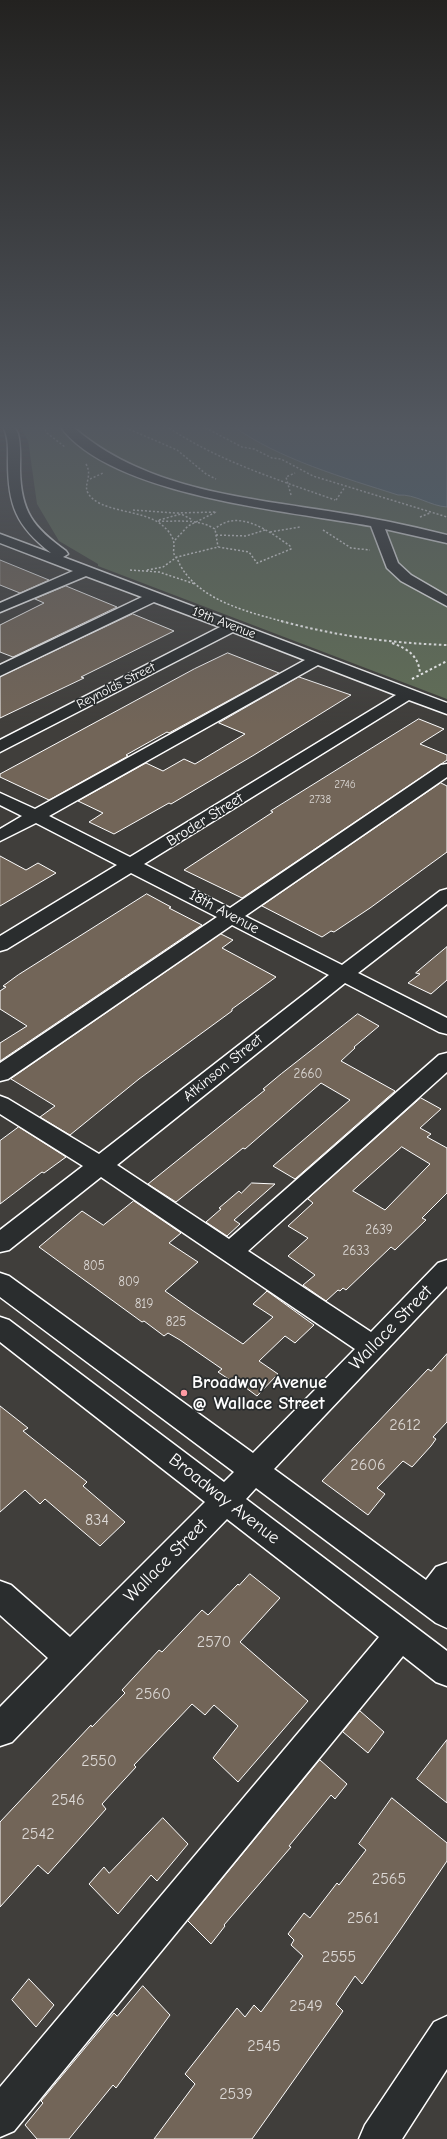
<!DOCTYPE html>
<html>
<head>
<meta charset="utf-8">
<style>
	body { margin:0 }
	canvas { display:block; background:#403e3b }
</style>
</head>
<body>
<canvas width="447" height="2139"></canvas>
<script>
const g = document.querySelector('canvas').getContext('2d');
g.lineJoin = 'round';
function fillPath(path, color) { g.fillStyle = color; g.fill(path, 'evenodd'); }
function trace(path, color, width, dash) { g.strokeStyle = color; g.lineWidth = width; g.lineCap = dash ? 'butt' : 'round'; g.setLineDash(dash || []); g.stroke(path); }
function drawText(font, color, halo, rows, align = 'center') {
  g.font = font + ' "Comic Neue",sans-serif'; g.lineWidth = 3.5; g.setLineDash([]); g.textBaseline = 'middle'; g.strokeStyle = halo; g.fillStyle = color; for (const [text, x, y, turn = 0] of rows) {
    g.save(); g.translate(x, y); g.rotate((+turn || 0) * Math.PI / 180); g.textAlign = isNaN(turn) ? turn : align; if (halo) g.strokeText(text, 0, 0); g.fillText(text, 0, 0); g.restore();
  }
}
fillPath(new Path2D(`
	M19,426H447V699L98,566V564L59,541L37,504L28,440Z`), '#616e56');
const water = new Path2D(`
	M233,426H447V507C430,506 416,494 398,495C345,478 278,459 233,426Z`);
fillPath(water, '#4c6470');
trace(water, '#94a2a9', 1);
const building = new Path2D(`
	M0,560L27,571L49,580L20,593L0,585Z
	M66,586L117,607L13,657L0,652V625L44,603L35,599Z
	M133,614L174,631L81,677L84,678L0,718V677Z
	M228,653L279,673L169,733L167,732L126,755L128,756L49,800L0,777V774L194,669Z
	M299,677L351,695L254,755L171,804L169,803L114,834L89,822L103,813L78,801L146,763L163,771L184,759L195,764L245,734L219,723Z
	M419,719L444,729L420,744L447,755V760L242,898L184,870L273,812L271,811Z
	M441,783L447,786V852L370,908L334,932L331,931L322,937L262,906Z
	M0,856L26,870L38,863L56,873L0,906Z
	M147,894L171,907L169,908L202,925L0,1061V1043L27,1026L0,1009V991L6,987L3,986L18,975Z
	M221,934L233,940L222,948L276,977L232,1009V1011L139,1079L70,1135L40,1117L55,1106L11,1079Z
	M447,947V980L431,994L408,983L420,974L416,973Z
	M358,1014L379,1026L354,1047L355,1048L341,1061L395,1091L295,1179L273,1166L350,1100L321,1083L245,1149L243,1148L176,1202L148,1184L265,1090L263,1089L281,1074Z
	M421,1098L441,1109L420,1128L431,1134L427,1137L447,1148V1193L422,1218L426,1220L395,1250L391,1247L346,1290L343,1288L340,1291L338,1290L326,1301L303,1285L315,1275L288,1256L308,1238L288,1226L313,1203L308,1199ZM402,1147L430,1164L385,1210L353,1191Z
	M19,1127L66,1157L44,1173L42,1172L0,1204V1141Z
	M252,1183L275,1184L234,1220L240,1224L227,1236L206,1222L221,1209L219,1208L239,1191L241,1193Z
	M134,1201L181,1233L169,1243L198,1262L165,1291L192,1310L243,1344L273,1317L253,1304L267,1291L314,1325L295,1343L285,1336L259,1361L278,1374L257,1396L238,1382L236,1384L218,1372L222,1369L180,1340L168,1333L164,1336L144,1321L142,1322L39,1247L82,1211L103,1225Z
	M447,1354V1422L433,1437L436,1439L431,1446L412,1467L403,1461L377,1488L385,1494L368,1515L322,1481L428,1369L431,1371Z
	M0,1406L28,1428L23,1431L87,1482L83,1486L125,1522L100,1546L45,1499L40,1504L25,1490L0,1512Z
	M250,1574L280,1598L240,1642L308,1701L238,1782L213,1758L238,1726L214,1705L205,1715L192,1704L134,1765L136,1767L102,1804L106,1809L48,1874L38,1865L0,1907V1822L91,1725L92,1727L125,1693L122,1690L159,1650L162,1652L202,1610L208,1615L238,1584L239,1585Z
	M360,1711L384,1732L368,1753L343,1732Z
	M447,1740V1803L417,1779Z
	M320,1760L347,1784L335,1799L331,1795L289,1846L291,1847L224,1925L225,1926L211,1944L188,1921Z
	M392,1798L447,1843V1861L400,1930L362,1984L355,1976L336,2004L343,2011L252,2139H154L195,2084L185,2074L237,2008L245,2017L254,2005L261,2012L303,1956L291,1945L294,1940L288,1934L304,1913L310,1918L337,1883L339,1885L366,1850L359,1844Z
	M163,1818L188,1844L157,1881L151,1875L118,1914L89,1884L104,1867L109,1873Z
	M29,1979L54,2005L36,2027L12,2000Z
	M143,1986L170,2015L116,2088L113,2085L69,2139H37L25,2125L43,2103L41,2101L114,2013L117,2016Z`);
fillPath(building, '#726558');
trace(building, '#fff', 1);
const minor = new Path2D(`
	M3,426H14L18,434C21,446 20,458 20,470C21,512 33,527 66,551L68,554L63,557L447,703V714L409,700L144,864L230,908L441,765L447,764V777L245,916L342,965L440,891L447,889V904L358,973L447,1018V1034L439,1032L345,983L117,1165L229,1239L439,1055L447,1053V1072L248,1251L371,1332L438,1263L447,1260V1286L274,1469L426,1580L436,1567L447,1563V1628L436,1623L256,1488L246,1499L447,1651V1686L436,1682L403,1656L14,2131L0,2137V2087L379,1637L227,1519L12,1742L0,1746V1707L48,1658L0,1615V1581L11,1585L70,1637L205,1502L0,1342V1317L9,1320L224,1482L234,1472L0,1297V1273L9,1276L253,1453L355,1349L101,1177L9,1250L0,1252V1230L83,1166L0,1114V1096L8,1099L99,1154L329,975L232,925L8,1079L0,1081V1063L217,917L131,873L7,949L0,951V936L117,865L36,823L0,841V829L22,816L0,805V793L35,809L305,660L233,632L0,752V740L220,627L154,602L0,676V665L142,597L86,576L0,612V603L73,571L0,543V534L51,553C16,526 8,505 8,462C8,450 9,438 3,426ZM318,665L396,695L130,857L49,816Z
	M60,426H72C142,488 239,497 328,511C368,517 408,525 447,535V543L385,529L398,563L411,575L447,596V606L401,581L387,568L371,526C290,511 110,496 60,426Z
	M447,2016V2069L402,2139H359L365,2125L434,2022Z`);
trace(minor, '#fff', 3);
trace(new Path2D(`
	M43,426L47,433L65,447
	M122,426L177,450L206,474L216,479
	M166,426C218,461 276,479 335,500
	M202,426L242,447L254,449L272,458L281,459L313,476L447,517
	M86,464C93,476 83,485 88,493C99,513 143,509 162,525C168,530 174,537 174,545C174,548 173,552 174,554C176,558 179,561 180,565C200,601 248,612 285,622
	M90,479L103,473
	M291,495L286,477L295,473
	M336,500L345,487
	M133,510L175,513L217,512
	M420,517L430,513
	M159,520L181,514L193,520
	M158,521C178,522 197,518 215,529L218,547
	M323,530L351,548L370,550
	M270,532L300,527
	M216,535L246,536L265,530
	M175,540L188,526L216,512
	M130,570L159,572L195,584
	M147,570L163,567L177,557L218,547L249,552L257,563L291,549L290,546C269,531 238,508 215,529`), '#fff', 1.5, [2, 2]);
trace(new Path2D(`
	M281,621C336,636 390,643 447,645
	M392,643C408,649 419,656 420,674
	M412,679L447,661`), '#fff', 2, [2.5, 2.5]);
fillPath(minor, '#2a2d2e');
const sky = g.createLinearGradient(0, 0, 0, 725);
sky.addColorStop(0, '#232220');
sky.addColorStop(0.59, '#535860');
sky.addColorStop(1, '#53586000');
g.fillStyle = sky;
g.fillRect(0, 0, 447, 725);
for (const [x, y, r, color] of [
	[184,1393,4,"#ff9aa2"]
]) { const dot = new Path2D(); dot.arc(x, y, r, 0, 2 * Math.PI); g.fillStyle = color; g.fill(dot); trace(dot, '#2a2d2e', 1.5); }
drawText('11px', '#dcd8d5', null, [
	["2746",345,785],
	["2738",320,800]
]);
drawText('13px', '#fff', '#2a2d2e', [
	["19th Avenue",224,623,21],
	["Reynolds Street",116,686,-27]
]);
drawText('13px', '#dcd8d5', null, [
	["2660",308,1074],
	["2639",379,1230],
	["2633",356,1251],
	["805",94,1266],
	["809",129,1282],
	["819",144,1304],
	["825",176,1322]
]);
drawText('15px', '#fff', '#2a2d2e', [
	["Broder Street",205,820,-32],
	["18th Avenue",224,912,28],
	["Atkinson Street",223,1068,-39]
]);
drawText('16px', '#dcd8d5', null, [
	["2612",405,1425],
	["2606",368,1465],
	["834",97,1520],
	["2570",214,1642],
	["2560",153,1694],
	["2550",99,1761],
	["2546",68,1800],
	["2542",38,1834],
	["2565",389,1879],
	["2561",363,1918],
	["2555",339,1957],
	["2549",306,2006],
	["2545",264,2046],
	["2539",236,2094]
]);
drawText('18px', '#fff', '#2a2d2e', [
	["Wallace Street",391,1328,-46],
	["Broadway Avenue",224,1499,38],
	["Wallace Street",166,1561,-45]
]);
drawText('bold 18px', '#fff', '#2a2d2e', [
	["Broadway Avenue",192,1383],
	["@ Wallace Street",192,1404]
], 'left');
</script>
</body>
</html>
